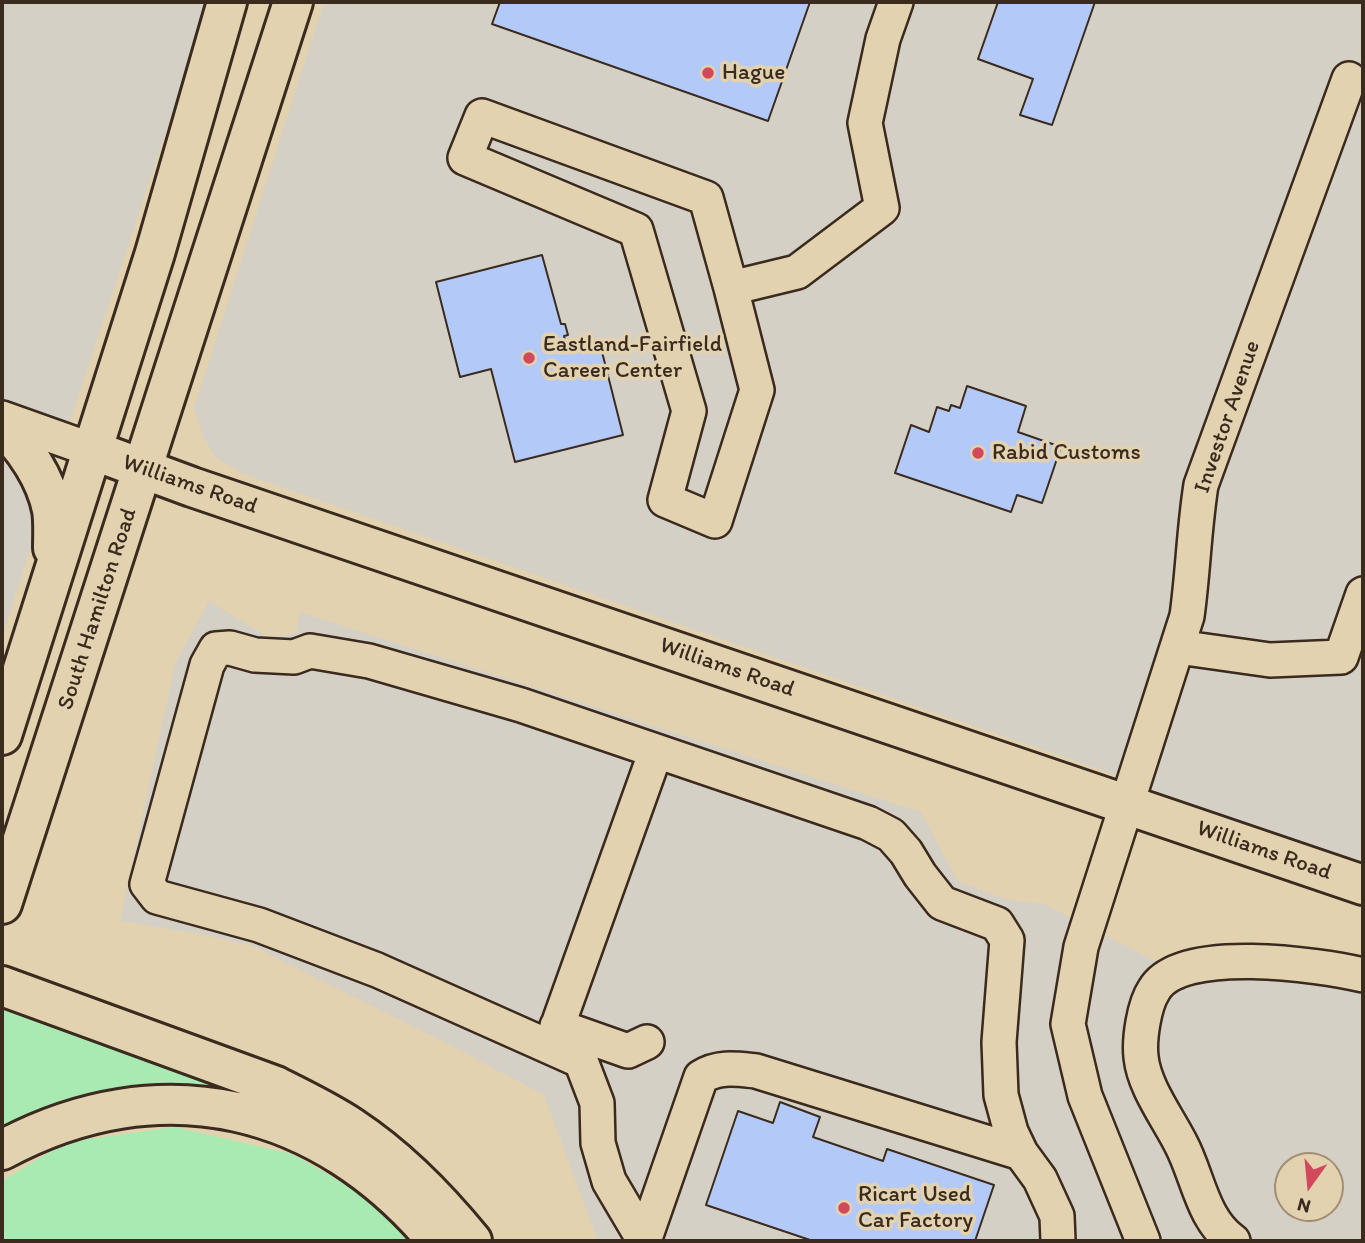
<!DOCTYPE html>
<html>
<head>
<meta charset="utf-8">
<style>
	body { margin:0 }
	#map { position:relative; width:1365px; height:1243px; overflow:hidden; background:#e3d2af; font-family:Itim,sans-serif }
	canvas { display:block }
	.frame { position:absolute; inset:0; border:4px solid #3b2a1e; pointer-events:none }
	.north { position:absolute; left:1274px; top:1152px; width:70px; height:70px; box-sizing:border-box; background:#e3d2af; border:2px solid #a08f75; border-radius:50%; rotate:195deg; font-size:19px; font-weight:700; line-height:28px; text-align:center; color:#3b2a1e }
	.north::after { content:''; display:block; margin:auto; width:24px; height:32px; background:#d1495b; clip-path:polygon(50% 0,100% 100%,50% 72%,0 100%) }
</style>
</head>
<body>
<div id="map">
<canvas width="1365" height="1243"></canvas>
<div class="frame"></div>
<div class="north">N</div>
</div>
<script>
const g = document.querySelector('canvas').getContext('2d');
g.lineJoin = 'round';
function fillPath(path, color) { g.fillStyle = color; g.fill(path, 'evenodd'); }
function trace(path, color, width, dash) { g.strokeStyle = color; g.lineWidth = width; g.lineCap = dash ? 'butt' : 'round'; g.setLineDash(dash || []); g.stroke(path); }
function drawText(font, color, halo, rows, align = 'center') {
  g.font = font + ' Itim,sans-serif'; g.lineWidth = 7; g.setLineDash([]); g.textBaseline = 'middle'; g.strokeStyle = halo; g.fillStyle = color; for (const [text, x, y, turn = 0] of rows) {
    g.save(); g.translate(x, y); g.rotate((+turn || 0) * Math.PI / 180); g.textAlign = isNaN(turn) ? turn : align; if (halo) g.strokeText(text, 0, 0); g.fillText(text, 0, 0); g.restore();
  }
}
fillPath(new Path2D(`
	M2,2H209L75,406L2,638Z
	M324,2H1363V885L1128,804L1130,780L241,473L215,457L203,436L194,408Z
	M209,601L268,637L296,633L300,612L921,812L958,881L1005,899L1044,904L1175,971L1363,975V1241H598L544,1095L444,1042L253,946L200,934L120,921L175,664ZM1288,1166H1330V1208H1288Z`), '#d5d0c5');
fillPath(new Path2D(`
	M14,1008L215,1075L209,1094L2,1133V1009Z
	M175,1127L292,1154L374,1200L417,1241H2V1181L66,1142Z`), '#a9eab3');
const building = new Path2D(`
	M500,2H810L768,121L492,24Z
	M998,2H1095L1052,125L1020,115L1033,79L978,59Z
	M542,255L561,324H565L568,335L564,336L567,348L599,340L623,435L515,462L491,369L460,377L436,282Z
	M967,386L1026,406L1018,432L1061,447L1042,503L1017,495L1011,512L895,473L911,425L929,432L937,407L949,411L951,405L960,408Z
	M780,1102L820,1117L813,1137L883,1161L887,1149L994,1185L975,1241H813L706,1205L738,1111L773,1123Z`);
fillPath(building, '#b3caf8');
trace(building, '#3b2a1e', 2);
const minor = new Path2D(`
	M731,288L706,198L482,116L465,158L636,230L689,411L665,500L715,521L757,390L731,288L797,272L882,208L865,123L883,39L896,2
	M2,418L92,450
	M1178,647L1270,660L1341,657L1363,594
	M557,1026L628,1051L647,1042
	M550,1047L656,751
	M643,1241L642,1237L609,1181L598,1143L597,1103L581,1061L377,970L259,925L157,897L147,884L207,665L216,649L230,648L255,655L294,657L310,651L369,661L521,705L868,823L891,835L906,852L920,875L942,903L997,924L1007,940L999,1042L1001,1095L1011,1132L1021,1153L1040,1179L1057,1216L1058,1241
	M644,1241L701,1077C719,1066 736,1069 756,1071L1021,1153
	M1143,1241L1085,1096L1068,1024L1081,947L1187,616C1193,573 1194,529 1201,485L1349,79
	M1233,1241C1202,1219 1198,1176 1181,1144C1168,1118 1144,1087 1141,1057C1139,1039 1144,1005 1154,990C1180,944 1320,965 1363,975`);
const major = new Path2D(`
	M2,426C25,447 46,479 52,510C54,522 53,536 53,548
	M92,450L192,487L1363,885
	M2,735L155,253L227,2
	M2,904L293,2`);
const highway = new Path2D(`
	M2,986L276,1086C301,1099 327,1111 351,1127C398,1158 437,1198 472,1241
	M2,1150C161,1064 323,1104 437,1241`);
trace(minor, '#3b2a1e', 38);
trace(major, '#3b2a1e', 44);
trace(highway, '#3b2a1e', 44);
trace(minor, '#e3d2af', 33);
trace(major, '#e3d2af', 38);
trace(highway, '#e3d2af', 38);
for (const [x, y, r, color] of [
	[708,73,7,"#d1495b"],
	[529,358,7,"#d1495b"],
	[978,453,7,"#d1495b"],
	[844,1208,7,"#d1495b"]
]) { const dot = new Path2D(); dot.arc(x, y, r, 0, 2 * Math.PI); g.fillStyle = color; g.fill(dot); trace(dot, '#e3d2af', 2.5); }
drawText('23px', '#3b2a1e', '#e3d2af', [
	["Hague",722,73],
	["Eastland-Fairfield",543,345],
	["Career Center",543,371],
	["Rabid Customs",992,453],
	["Ricart Used",858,1195],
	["Car Factory",858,1221]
], 'left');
drawText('23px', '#3b2a1e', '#e3d2af', [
	["Investor Avenue",1228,417,-71],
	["Williams Road",190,485,19],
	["South Hamilton Road",98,609,-72],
	["Williams Road",727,668,19],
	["Williams Road",1264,851,19]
]);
</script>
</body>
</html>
